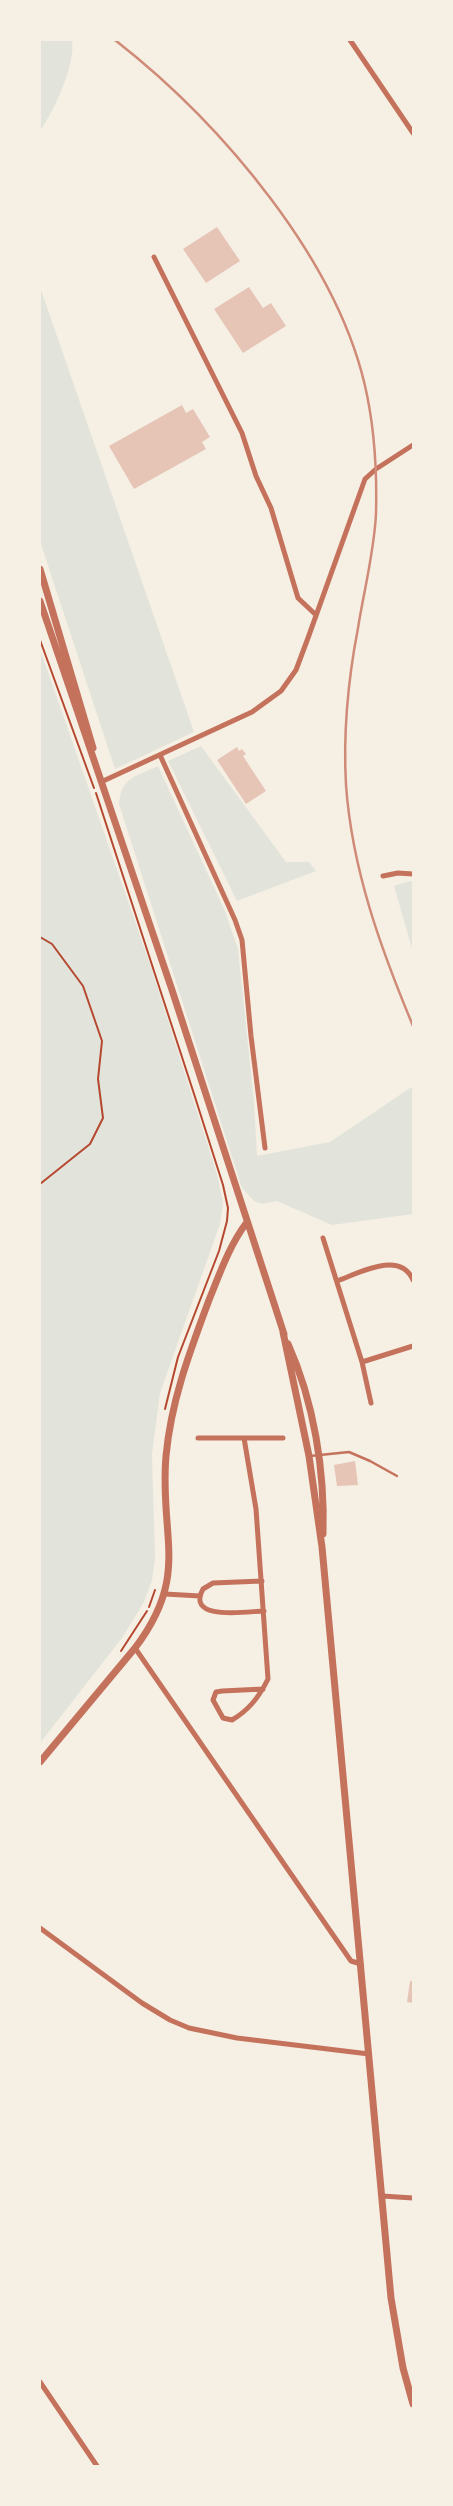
<!DOCTYPE html>
<html>
<head>
<meta charset="utf-8">
<style>
	body { margin:0 }
	#map { position:relative; width:453px; height:2506px; overflow:hidden; background:#f6efe4; font-family:"DejaVu Sans",sans-serif }
	canvas { display:block }
	.frame { position:absolute; inset:0; border:41px solid #f6efe4; pointer-events:none }
</style>
</head>
<body>
<div id="map">
<canvas width="453" height="2506"></canvas>
<div class="frame"></div>
</div>
<script>
const g = document.querySelector('canvas').getContext('2d');
g.lineJoin = 'round';
function fillPath(path, color) { g.fillStyle = color; g.fill(path, 'evenodd'); }
function trace(path, color, width, dash) { g.strokeStyle = color; g.lineWidth = width; g.lineCap = dash ? 'butt' : 'round'; g.setLineDash(dash || []); g.stroke(path); }
fillPath(new Path2D(`
	M40,40H72C76,64 54,111 40,131Z
	M40,287L194,732L115,769L40,541Z
	M40,649L151,967L217,1174L223,1203L220,1224L160,1393L152,1454L155,1558L152,1580L144,1602L122,1638L40,1743Z
	M201,746L286,862H309L316,871L237,901L168,761Z
	M158,766L225,911L238,949L254,1102L257,1156L330,1142L413,1086V1214L332,1225L277,1201L262,1204L254,1201L242,1188L119,804C122,776 135,777 158,766Z
	M410,881L413,882V952L394,886Z`), '#e2e4dc');
fillPath(new Path2D(`
	M217,227L240,261L206,283L183,249Z
	M249,287L263,308L271,303L286,326L243,353L214,309Z
	M182,405L186,413L193,409L210,437L202,442L206,449L134,489L109,446Z
	M237,747L239,751L242,749L246,754L243,756L266,791L246,804L217,760Z
	M355,1461L358,1485L337,1486L334,1465Z
	M410,1981H413V2003L407,2002Z`), '#e6c5b7');
trace(new Path2D(`
	M40,640L94,788
	M96,793L195,1097L223,1185L228,1208L227,1221L219,1251L178,1357L165,1409
	M40,937L52,944L83,986L102,1041L98,1079L103,1118L90,1144L40,1184
	M149,1607L155,1590
	M121,1651L147,1611`), '#b5482f', 2);
trace(new Path2D(`
	M310,1456L349,1452L370,1461L397,1476`), '#c5725c', 2.5);
trace(new Path2D(`
	M350,40L413,133
	M154,257L242,433L256,476L271,508L298,598L316,615
	M160,755L235,920L242,940L251,1036L265,1148
	M101,782L252,712L281,691L296,670L308,638L365,479L376,469L413,445
	M383,876L398,873L413,874
	M323,1238L362,1362L371,1403
	M337,1281C359,1273 400,1250 413,1280
	M362,1362L413,1346
	M198,1438H283
	M244,1438L256,1509L268,1679C259,1697 249,1710 232,1720L223,1718L213,1700L216,1692L222,1691L263,1689
	M262,1581L213,1583L203,1589C185,1622 249,1611 264,1611
	M165,1594L200,1596
	M135,1648L351,1961L361,1964
	M40,1928L142,2003L170,2020L189,2028L237,2038L369,2054
	M382,2196L413,2198
	M40,2382L97,2466`), '#c5725c', 5);
trace(new Path2D(`
	M40,569L93,748
	M40,601L172,990L284,1334
	M283,1332L309,1456L322,1547L391,2298L403,2368L413,2404
	M288,1344C314,1402 325,1471 323,1534
	M40,1762L135,1648C191,1574 159,1537 166,1456C171,1401 190,1351 209,1300C220,1273 229,1246 247,1222`), '#c5725c', 7);
trace(new Path2D(`
	M115,40C220,122 340,261 367,395C375,434 377,475 376,514C374,553 364,590 358,628C348,680 343,732 346,785C352,870 381,949 413,1026`), '#cf8b77', 2.5);
</script>
</body>
</html>
